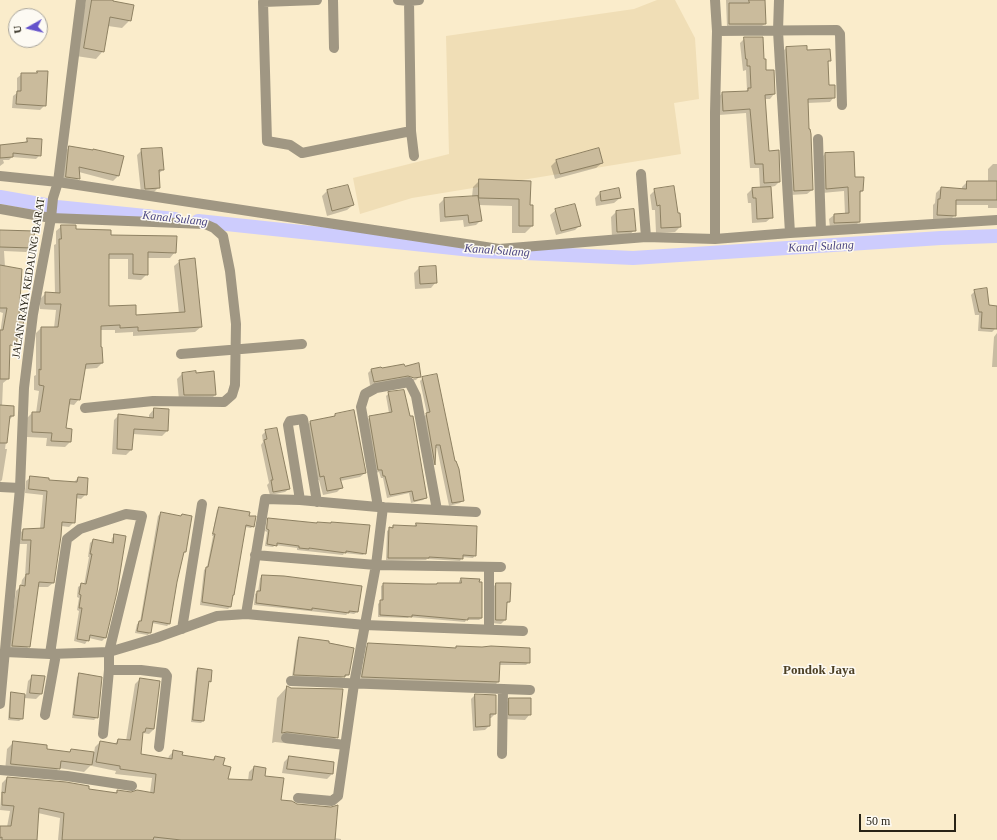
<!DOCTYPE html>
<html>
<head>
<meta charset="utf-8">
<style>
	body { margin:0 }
	#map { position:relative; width:997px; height:840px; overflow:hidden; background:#faeccb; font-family:"Times New Roman",serif }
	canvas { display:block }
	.north { position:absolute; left:8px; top:8px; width:40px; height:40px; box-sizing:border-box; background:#fdfaf3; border:1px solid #a8a49b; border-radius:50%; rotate:262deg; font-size:11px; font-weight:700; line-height:16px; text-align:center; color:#292417 }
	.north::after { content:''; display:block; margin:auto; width:14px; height:18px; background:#6452cb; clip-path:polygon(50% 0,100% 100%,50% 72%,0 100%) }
	.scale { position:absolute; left:859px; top:814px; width:97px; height:18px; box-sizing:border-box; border:2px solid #292417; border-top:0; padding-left:5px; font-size:12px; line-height:14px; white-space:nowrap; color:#292417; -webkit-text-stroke:3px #fdfaf3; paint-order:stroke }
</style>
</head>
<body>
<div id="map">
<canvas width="997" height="840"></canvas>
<div class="north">U</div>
<div class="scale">50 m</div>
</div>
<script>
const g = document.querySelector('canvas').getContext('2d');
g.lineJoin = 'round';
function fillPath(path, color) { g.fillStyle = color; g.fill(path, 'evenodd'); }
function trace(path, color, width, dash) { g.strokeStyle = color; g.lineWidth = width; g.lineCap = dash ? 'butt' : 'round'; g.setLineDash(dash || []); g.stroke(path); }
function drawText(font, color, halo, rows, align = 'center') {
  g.font = font + ' "Times New Roman",serif'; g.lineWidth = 3; g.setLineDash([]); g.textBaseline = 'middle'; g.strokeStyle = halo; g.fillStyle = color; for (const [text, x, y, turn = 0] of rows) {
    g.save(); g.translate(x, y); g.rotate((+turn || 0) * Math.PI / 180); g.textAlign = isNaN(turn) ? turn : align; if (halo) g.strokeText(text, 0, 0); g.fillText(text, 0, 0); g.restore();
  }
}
fillPath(new Path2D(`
	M657,0H675L695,38L699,99L674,103L681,154L412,198L360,214L353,178L449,154L446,36L634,9Z`), '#f0deb6');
fillPath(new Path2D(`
	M86,0H112V2L130,20L122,28L108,26L103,51L96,59L76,56Z
	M726,0H765V24L762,26L727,27Z
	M745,38L763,60L765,71H773L774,94L770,99H765L768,152L779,182L775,186L770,187L772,217L766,222L752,223L751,203H748L747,194L752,189H760L759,168H750L746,113L719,115L718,98L722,93L745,92L747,90L746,70L743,71L740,43Z
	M786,48L806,51L830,60L827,63L828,87L834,97L830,102L807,103L812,190L807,194L790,195L781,53Z
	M37,72L45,105L40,110L12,108L13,96L17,93V78L22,74H35Z
	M28,139L40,155L36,159L12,157L9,160H3L4,163L0,166V145L24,143Z
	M69,147L122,157L118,176L113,181L79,172V178L75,183L62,181L65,152Z
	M142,150L163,170L158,174L159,187L154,192L141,193L137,155Z
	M825,154L854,178L862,191L859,194V222L854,227L830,228L829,219L834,215L845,214L844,191L822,193L820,159Z
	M556,161L602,163L596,168L555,179L551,166Z
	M993,164H997V208H988V205H955V215L950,220H933V205L935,203L936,193L941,188L962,190V187L967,182H988V169Z
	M480,180L530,182L529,206L532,226L525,233H512V206L478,205L481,220L476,225L464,227L463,220L440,222L439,204L444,199L472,197L473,187Z
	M618,189L620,198L614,203L596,206L595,198L600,193Z
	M655,190L680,227L675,232L656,233L655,210H652L650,195Z
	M327,191L353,205L347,210L327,216L322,196Z
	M556,210L580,225L575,230L556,235L550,215Z
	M616,212L634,230L629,236L612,237L611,217Z
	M62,226L75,230L110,236L175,252L170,258H147V274L141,280L128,279V259H108V307L135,316L179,314L174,266L180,261L201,327L195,332L133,336V332L115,333V330H100L102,363L97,368L85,369L79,399L74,405L68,404L65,429L70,442L65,447L46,446L47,438L27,437V418L32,413H36L39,391L34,390V376L36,375V333L41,328H54L56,310L40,309V299L46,293L55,294L54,245L56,244V231Z
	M0,231L31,247L26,252L4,251L5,267L22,328L17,332L0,334L3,313L0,312Z
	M419,268L436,282L431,288L415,289L414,273Z
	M975,291L995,329L992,332L978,331L979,315H975L971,295Z
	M997,333V367H992L994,337Z
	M0,346L8,379L3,383L2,407L13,416L9,420L5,449H7L2,480L0,482Z
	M404,367L420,376L416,380L410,381L404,379L370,385L368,373L372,369ZM417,376V378L409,380V378Z
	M213,372L215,395L210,400H179L177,379L182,374Z
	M423,378L463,500L460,503L449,506L437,448H435L434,465L432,467L423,417L427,414L420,381Z
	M389,393L426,497L423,500L411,503L409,493L387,498L383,478H381L379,472L376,473L367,420L370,417L389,413L386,396Z
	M154,409L167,431L162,436L133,434L131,450L126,455L112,454L114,420L119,415L149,419V415Z
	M335,415L365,473L360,477L340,481L341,488L337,492L323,495L319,480L315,481L306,427L310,422L332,418Z
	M266,431L289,489L285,492L270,495L267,485L269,483L261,445L263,442L262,435Z
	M31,477L48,481L73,483L78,478L86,494L81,499L75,498L74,522L69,527L61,526L53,583L48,587H38L29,646L25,651L8,650L16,591L21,586L22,580L25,576L27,544H18L19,534L23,530L40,529L43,495L25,493L26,481Z
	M220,508L248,516L253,526L251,528L245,527L234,595L232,596L230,607L228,609L200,605L204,570L207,567L213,536H212L217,510Z
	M161,513L185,552L183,553L176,582L169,624L167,626L152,623L150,632L148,635L135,633L137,624L140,622L158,516Z
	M269,519L365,553L363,555L344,553L343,555L297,550V548L275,545L273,547L265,546L267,532L265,531L267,521Z
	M416,524L475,555L473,558L462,557L460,561L427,559L426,560H386L387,531L393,526H414Z
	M115,535L105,638L102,641L89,638L85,644L74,641L79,611L77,610L79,598L77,597L78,587L82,584L84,585L89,557H88L90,543L93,540L111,543L112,538Z
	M263,576L357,612L354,614L348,613L346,615L254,605L255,594L258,592L260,578Z
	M461,579L482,618L479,620H466L465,622L409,617L408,618L378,617V604L381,601V586L384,584L426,585L459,584V581Z
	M496,584H510L509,602L505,605V620L501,624L492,623V588Z
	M300,638L341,645L348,675L341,678L292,677L297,640Z
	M369,644L455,649L457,647L529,662L526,665H499L498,682L495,685L360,680L366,647Z
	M198,669L210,681L208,683L203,721L201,723L191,722L196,671Z
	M80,674L91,675L97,717L94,720L72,718L77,677Z
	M33,676L41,694L36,699L24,698L22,719L19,721L8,720L10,696L12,693L26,695L28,681Z
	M140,679L154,729L149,734L143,733L142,735L140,755L168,759L169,756L174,751L181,756L212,760L215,757L222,766L227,780L248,781L249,772L254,767L264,777L280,801L334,838L341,839V840H58L60,818L38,813L36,840H0V827H7L10,811L0,810L2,783L7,778L115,793L117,791L150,793L152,778L115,774L116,771L92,766L93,763L84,772L59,768L52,775L5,771L7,749L14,742L46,750L69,753L71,750L94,753L95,747L100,742L114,745L118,740L126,741L135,684Z
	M287,687L337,737L327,748L275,742L272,743L277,698Z
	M475,695L495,696V714L491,718H489V726L485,730L473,731L471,699Z
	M510,699L530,714L525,720L504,719L505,704Z
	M289,757L332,774L327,779L282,773L284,762Z`), '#0003');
trace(new Path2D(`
	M0,197L57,207L175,219
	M198,221L481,251L633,258L941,238L997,236`), '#cdccfd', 14);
const building = new Path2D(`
	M92,0H113V1L134,5L131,21L110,17L104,52L84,48Z
	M749,0H765L766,24H729V3H749Z
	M744,37H763L764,59H766V70H774L775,94L765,95L767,124L769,151L779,150L780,182L764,183L763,164H755L750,109L723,111L722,92L748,91V88H751L750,66H747V59H746Z
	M807,46V50L830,49L831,61H828L829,85H835V98L808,99L809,129H810L811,134L813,190L794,191L786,47Z
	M37,71H48L46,106L16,104L17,91H21V73H37Z
	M27,138L42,139L41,156L13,153V157L0,158V145L27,142Z
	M69,146L93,150V149L124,156L119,176L79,167L80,179L66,177Z
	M162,148L164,170H159L160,188L145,189L141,149Z
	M599,148L603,163L560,174L556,160Z
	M854,152L855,177H864L863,191H860V222L834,223V214L849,213L848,187L826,189L825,153Z
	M479,179L531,181L530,205H533V226H519V199L479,198Z
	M967,181H997V200H956V216L937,215L938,199H940L941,187L966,189Z
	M348,185L354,205L332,211L327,190Z
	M674,186L678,213H680L681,227L661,228L660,205L657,206L654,189Z
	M771,187L773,218L757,219L756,198H753L752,188Z
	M619,188L621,198L601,201L600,192Z
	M478,196L482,221L469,223L468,215L445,217L444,198Z
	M575,204L581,226L561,231L555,209Z
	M634,209L636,231L617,232L616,211Z
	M61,225H76V229L111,230V235L177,236L176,253L148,252V275L133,274V254H109V306L136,305V315L185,312L179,260L195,258L202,327L138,331V327L120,328V325L101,326V347H102L103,363L86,364L80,400L70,399L66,428L72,429L71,442L51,441L52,433L32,432V412H40L44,386L39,385V369L41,370V327H58L61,304H45V292L60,293L59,239H61Z
	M0,230L35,231L32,248L0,247Z
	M0,265L22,269L19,316L25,317L22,328L19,327L16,346L10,345L9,379H0V330H3L7,308H0Z
	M436,266L437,283L420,284L419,267Z
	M987,288L989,305L997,306V329L981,328L982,312H979L974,290Z
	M419,363L421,377L414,378L408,376L374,382L371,369L381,367L382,368L404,364L405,366Z
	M196,371V373L214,371L216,395H184L182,373Z
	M437,374L455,461H456L459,469L464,501L452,503L440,445H436L435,465L426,413L430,412L422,377Z
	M404,390L410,416H413L427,498L414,501L412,491L390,495L385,476H383L382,470H378L369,416L392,412L388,392Z
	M0,405L14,406V416H10L7,443H0Z
	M154,408L169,409L168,431L134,429L132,450L117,449L118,414L153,418Z
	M354,410L366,473L340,478L343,488L327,491L324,476L320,477L310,421L335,416V414Z
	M277,428L290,489L273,492L271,480H273L264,440L267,439L265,430Z
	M30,476L49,478V480L77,482L78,477L88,478L87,495L77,494L75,523L62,522L61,536L54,583L39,582L30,647L12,646L20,585L25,586L26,574H29L31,540H22L23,529L44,528L47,491L29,489Z
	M219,507L250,512L249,516H256L254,527L246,525L234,595H233L231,607L202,602L206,567H208L215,534H213Z
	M161,512L181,516L182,514L192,516L186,552H184L177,582L170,624L153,621L151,633H149L137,631L139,621H141Z
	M268,518L317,523V522L331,523V522L370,525L366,554L346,551V553L309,548V549L299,548V546L277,543V546L267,544L269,530L267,529Z
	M416,523L477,526L476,556L463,555V559L429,557V558H388L389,527L393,528V525L416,526Z
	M114,534L126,536L117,592L106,638L90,635L89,641L77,639L82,608H79L81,595L79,594L81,583L86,584L92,554H90L93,539L113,543Z
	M262,575L284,576L362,586L358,612L349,611V613L312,608V610L256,603L257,591H260Z
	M461,578L480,579L479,582H482V618H468V620L412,615V617L380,615V600H383V583L426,584H437V583H461Z
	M496,583H511L510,602H507L506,620H496Z
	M299,637L329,641V643L354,648L349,675H345V677L294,675Z
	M368,643L425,646L456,648V646L482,647L491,646L530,648V663L500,662L499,682L362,677Z
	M198,668L212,670L211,682L209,681L204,721L193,720Z
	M79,673L102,677L98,718L74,715Z
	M32,675L45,676L42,694L30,693Z
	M140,678L160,681L154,729L146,728L145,732H143L141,754L172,759L173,750L183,752L182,755L214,760L215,756L225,758L223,765L231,767L228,779L252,780L254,766L266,768L265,776L284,778L281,800L292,801L297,804L331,807L338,805L335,840H181L154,837L153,840H62L64,813L39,808L37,840H2V837L0,838V826H11L14,806L2,805V792L5,793L7,777L66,782L89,786V789L117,793V790L131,792L137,790L154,793L156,774L120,769V766L96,762L100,741L117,744L118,739L130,740Z
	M287,686L291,688L343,689L338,738L287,732L282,733Z
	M11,692L25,694L23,719L10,718Z
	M475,694L496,695V714H490V726L476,727Z
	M509,698H531V715H509Z
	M13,741L47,745V749L70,752L71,749L94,752L92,765L61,761L60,769L11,764Z
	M289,756L334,762L333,774L287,769Z`);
fillPath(building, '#cabb9c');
trace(building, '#8d8062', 1);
trace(new Path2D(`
	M317,0L263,2L267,141L290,145L302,153L411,131
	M333,0L334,48
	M398,0L409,1L419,0
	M779,0L778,31L790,233
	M409,1L411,131L414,156
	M717,31L837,30L840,34L842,105
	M818,139L821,231
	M641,174L646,237
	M0,176L58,182L499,249L646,237L715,239L790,233L997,220
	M0,209L51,218L205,224L214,228L223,236L230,271L236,324L235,385L232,395L224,402L153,401L85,408
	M715,239V112L717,31L715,0
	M181,354L302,344
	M0,487L20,488
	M300,500L288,425L290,421L303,419L317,502
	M378,507L361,407L365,394L376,388L409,382L416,396L437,510
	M255,555L376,565L501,567
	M246,614L265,499L300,500L378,507L476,512
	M182,629L202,504
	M489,629V567
	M5,652L50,654L109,652L156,638L217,616L246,614L365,625L523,631
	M50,654L67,539L80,529L126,514L142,516L109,652V670L103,734
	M109,670H141L165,673L167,676L159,747
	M291,681L530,690
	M0,704L20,488L24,388L33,314L51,218L53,198L58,182L81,0
	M45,715L56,654
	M286,738L345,745
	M502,754L503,690
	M0,770L67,776L132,786
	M298,798L332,801L338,796L354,684L376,565L383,507`), '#a09783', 10);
drawText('11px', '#292417', '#fdfaf3', [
	["JALAN RAYA KEDAUNG BARAT",29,278,-81]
]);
drawText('italic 12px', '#4c4783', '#fdfaf3', [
	["Kanal Sulang",175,219,6],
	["Kanal Sulang",821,247,-3],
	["Kanal Sulang",497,251,4]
]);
drawText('bold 13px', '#4b3f23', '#fdfaf3', [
	["Pondok Jaya",819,671]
]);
</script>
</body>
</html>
